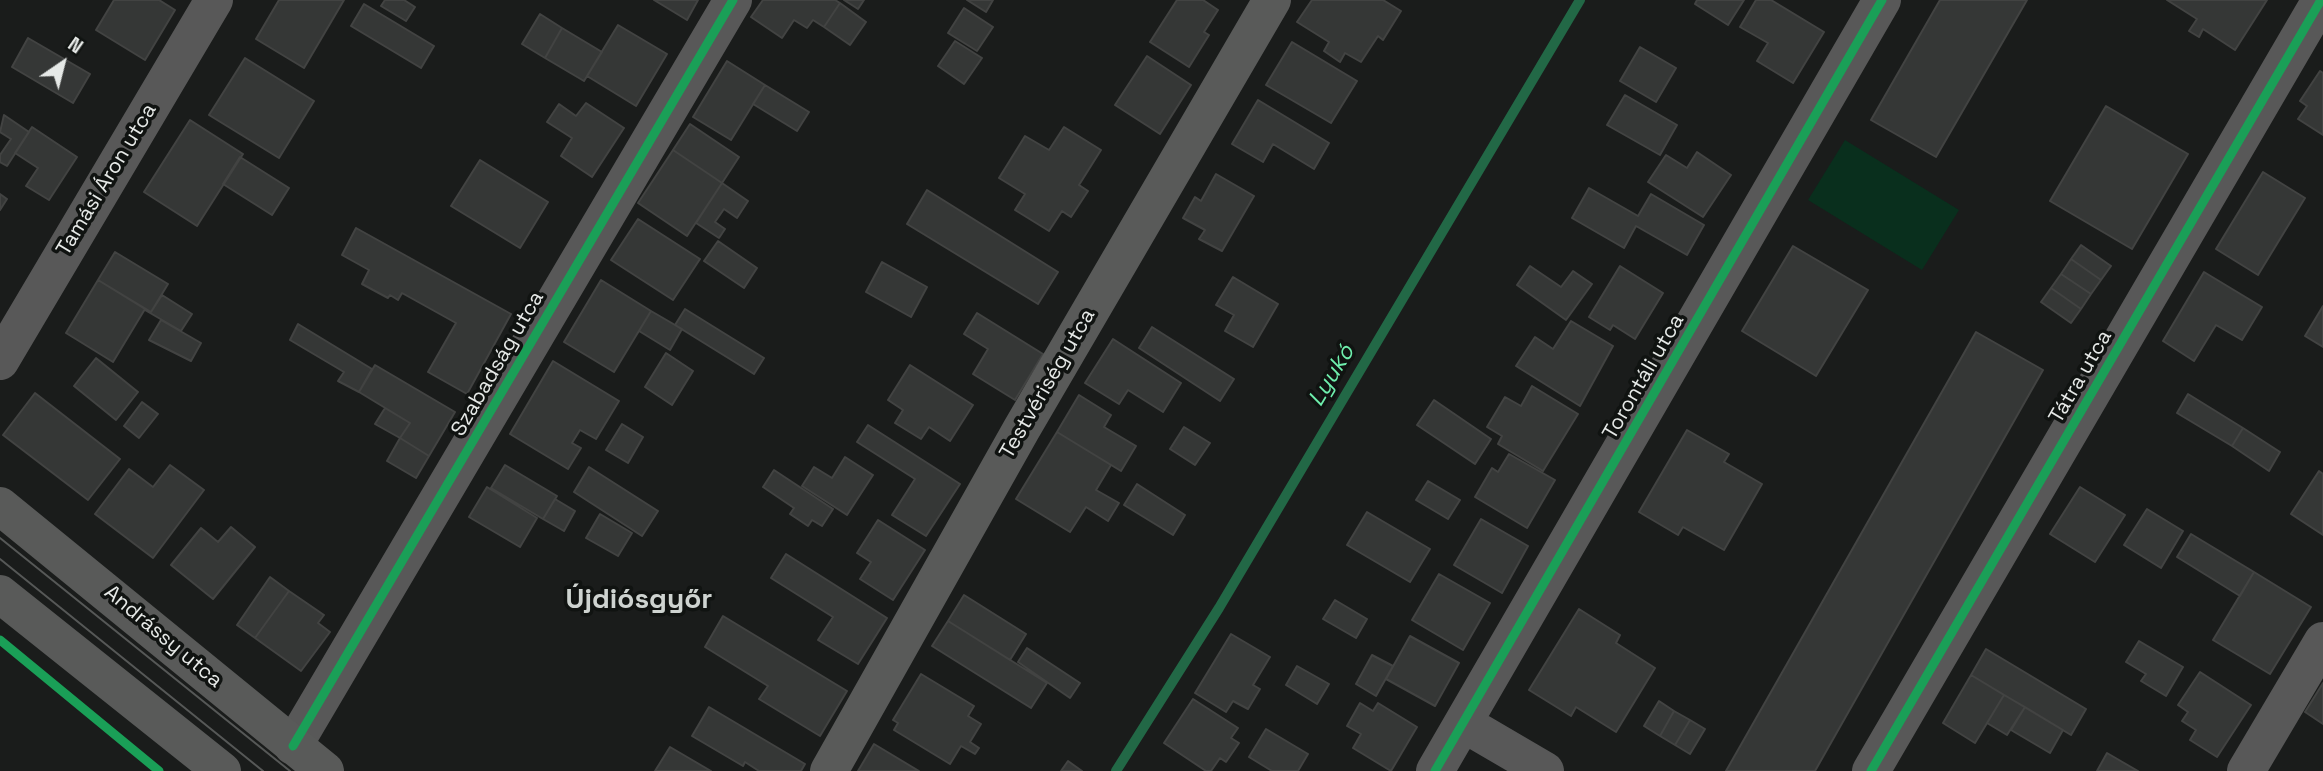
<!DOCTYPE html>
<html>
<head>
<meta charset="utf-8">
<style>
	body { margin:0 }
	#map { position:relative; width:2323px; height:771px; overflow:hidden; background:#1a1c1b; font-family:"Space Grotesk",sans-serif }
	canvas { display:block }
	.north { position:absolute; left:28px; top:28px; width:70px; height:70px; -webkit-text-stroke:5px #101311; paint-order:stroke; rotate:35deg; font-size:19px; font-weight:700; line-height:28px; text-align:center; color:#e6e9e7 }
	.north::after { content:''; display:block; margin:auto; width:24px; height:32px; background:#e6e9e7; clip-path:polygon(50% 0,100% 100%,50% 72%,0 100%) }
</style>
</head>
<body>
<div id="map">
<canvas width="2323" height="771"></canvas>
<div class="north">N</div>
</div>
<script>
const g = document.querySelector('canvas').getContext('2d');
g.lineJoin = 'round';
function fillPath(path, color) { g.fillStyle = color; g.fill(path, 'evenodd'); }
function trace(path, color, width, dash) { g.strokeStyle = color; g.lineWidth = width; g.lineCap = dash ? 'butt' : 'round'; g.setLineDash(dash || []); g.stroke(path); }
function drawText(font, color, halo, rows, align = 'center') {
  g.font = font + ' "Space Grotesk",sans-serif'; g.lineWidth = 7; g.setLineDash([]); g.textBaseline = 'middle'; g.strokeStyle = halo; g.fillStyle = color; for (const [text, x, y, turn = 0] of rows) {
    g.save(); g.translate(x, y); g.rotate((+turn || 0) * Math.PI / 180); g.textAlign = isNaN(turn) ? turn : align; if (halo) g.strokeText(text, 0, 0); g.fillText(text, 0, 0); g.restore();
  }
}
fillPath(new Path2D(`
	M1845,140L1959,210L1922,270L1808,200Z`), '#092f1d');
trace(new Path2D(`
	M1116,771L1219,608L1580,0`), '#226846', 10);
const building = new Path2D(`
	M114,0H159L175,10L145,60L96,30Z
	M279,0H344L304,68L256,39Z
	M385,0H404L415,7L406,21L381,6Z
	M654,0H698L687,20Z
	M763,0H835L840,3L824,27L813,20L807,28L794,20L782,38L751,17Z
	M844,0H864L858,9Z
	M967,0H993L986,12Z
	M1177,0H1203L1218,10L1204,32L1209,35L1189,67L1150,42Z
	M1312,0H1383L1401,11L1383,40L1378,36L1361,62L1345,53L1340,62L1324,51L1329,42L1297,22Z
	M1697,0H1744L1728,25L1695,4Z
	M1756,0H1771L1824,32L1793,83L1757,61L1768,43L1740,27Z
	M1940,0H2027L1936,157L1871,120Z
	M2167,0H2267L2235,50L2203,29L2199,37L2189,31L2197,19Z
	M840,3L866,22L850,45L824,27Z
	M364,4L434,46L421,68L351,26Z
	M964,8L993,27L977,51L948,33Z
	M540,14L562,28L545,58L522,44Z
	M618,25L667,54L636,106L587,76Z
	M562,28L602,52L584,81L545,58Z
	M28,38L90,74L73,103L12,67Z
	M955,41L982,58L964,84L938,66Z
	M1292,42L1357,81L1331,123L1266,85Z
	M1640,47L1676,68L1656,102L1620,81Z
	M1147,56L1191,85L1160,134L1115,105Z
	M245,58L314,101L279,158L209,115Z
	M727,61L765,85L731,140L693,117Z
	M2320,71L2323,73V135L2298,119L2307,106L2300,101Z
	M765,85L809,112L797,131L753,104Z
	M1625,95L1677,125L1660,155L1607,125Z
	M1258,100L1329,143L1314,169L1273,144L1263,162L1232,144Z
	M586,103L624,128L592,177L561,156L572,138L547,122L559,104L576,116Z
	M2106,106L2188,154L2132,249L2050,201Z
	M4,115L29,132L7,166L0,162V155L11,139L0,132Z
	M190,120L243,154L197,226L144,192Z
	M690,124L739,157L722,183L673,150Z
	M32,127L77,157L49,200L26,186L38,168L15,153Z
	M1064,127L1101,150L1079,185L1088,191L1071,217L1062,211L1049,231L1015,210L1025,194L999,178L1025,136L1049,150Z
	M673,150L722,183L687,236L638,203Z
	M1697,152L1731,175L1703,217L1648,182L1666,155L1687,168Z
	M240,157L289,188L272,215L223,184Z
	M480,160L548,202L520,248L451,206Z
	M2263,172L2305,198L2258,275L2216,249Z
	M1216,174L1254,196L1222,251L1199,239L1205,230L1183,218L1195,197L1201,201Z
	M722,183L748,201L737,218L724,209L715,222L725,229L719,238L696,223Z
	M1589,188L1638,216L1651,194L1704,225L1687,255L1636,226L1624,248L1572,218Z
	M927,190L1058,272L1038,304L907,224Z
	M0,194L7,199L0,210Z
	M638,219L700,259L673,300L611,260Z
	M356,228L511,314L467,394L428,372L456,323L402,293L398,300L390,295L388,298L362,284L369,270L342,255Z
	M718,241L757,268L744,288L704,261Z
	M2081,245L2111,266L2101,280L2071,259Z
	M1793,246L1868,290L1816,376L1742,331Z
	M115,252L168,284L151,312L98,280Z
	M2071,259L2101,280L2091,294L2061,274Z
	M882,262L927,287L911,317L866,292Z
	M1530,266L1561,287L1573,271L1592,284L1566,320L1517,285Z
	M1620,266L1663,293L1635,339L1613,325L1610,330L1589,317Z
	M2204,272L2262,307L2242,340L2216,325L2194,361L2163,341Z
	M2061,274L2091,294L2081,309L2051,288Z
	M1233,277L1278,304L1253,347L1225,331L1234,315L1216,305Z
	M98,280L145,309L113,362L66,333Z
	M601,280L651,311L614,372L564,342Z
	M2051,288L2081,309L2071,323L2041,302Z
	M162,295L192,314L181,331L145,310L151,312Z
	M2323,306V347L2305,336Z
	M685,309L764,358L754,374L675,325Z
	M651,311L682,329L670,350L639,331Z
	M977,313L1043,354L1015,400L973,374L988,349L964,334Z
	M161,320L201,343L191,361L149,340Z
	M1571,321L1613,346L1580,406L1516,366L1535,337L1553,349Z
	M298,324L372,369L359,392L338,381L344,372L290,340Z
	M1152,327L1234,379L1220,401L1139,348Z
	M1976,332L2043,370L1849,711L1815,771H1726Z
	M1113,339L1181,383L1163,412L1128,390L1119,404L1085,383Z
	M666,353L693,371L672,405L645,387Z
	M96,358L138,392L116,420L74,386Z
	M553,361L619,401L596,439L580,430L572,443L581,448L568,469L510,434Z
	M375,365L455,412L429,456L400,438L410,423L359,392Z
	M910,365L973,405L950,441L929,427L921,439L895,423L903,410L888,400Z
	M1532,386L1578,414L1543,471L1498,444L1502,436L1487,427L1505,397L1521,406Z
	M35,393L120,459L88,500L3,435Z
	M2188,394L2243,428L2232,446L2177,413Z
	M1079,395L1111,415L1104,427L1136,446L1121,471L1057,432Z
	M1434,400L1491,439L1475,464L1417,425Z
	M142,402L158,414L139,438L124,426Z
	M385,408L410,423L400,438L375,424Z
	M622,424L643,437L628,463L606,450Z
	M868,425L960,484L926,536L892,515L915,479L857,442Z
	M1184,427L1210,443L1195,465L1170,449Z
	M2243,428L2280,452L2269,471L2232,446Z
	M1687,430L1729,454L1724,462L1762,484L1724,550L1683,527L1678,535L1639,512Z
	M1057,432L1111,465L1096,490L1119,503L1108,521L1086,507L1070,532L1016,499Z
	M400,438L429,456L416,478L387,461Z
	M1509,454L1555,480L1527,528L1475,497L1492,468L1498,472Z
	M845,457L873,475L847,515L802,486L814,467L832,478Z
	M170,465L204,490L153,558L95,514L129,469L153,487Z
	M505,465L557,496L543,519L491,488Z
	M589,467L658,511L642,536L574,492Z
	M774,470L833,509L822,526L812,520L808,526L790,514L794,508L763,487Z
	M2319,471L2323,474V535L2291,514Z
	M1428,481L1460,500L1448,519L1416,500Z
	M1137,484L1185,515L1173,535L1124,505Z
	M487,487L537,518L520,547L469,517Z
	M2080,487L2125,515L2095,562L2050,534Z
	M555,499L575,511L564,531L543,519Z
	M2147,509L2183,531L2161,568L2124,545Z
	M1367,512L1430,549L1410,582L1347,545Z
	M600,514L632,533L618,556L586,538Z
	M1481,519L1528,546L1502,593L1454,565Z
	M878,520L925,550L893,600L860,579L871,562L857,553Z
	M231,527L255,547L213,599L171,565L201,528L218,542Z
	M2191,534L2254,572L2240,596L2177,557Z
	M786,554L887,618L858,664L818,640L833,617L771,578Z
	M2254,572L2311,607L2270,674L2213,640Z
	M1439,574L1490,603L1463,650L1412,620Z
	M270,577L289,591L255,638L237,625Z
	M289,591L324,615L318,623L330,632L301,671L255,638Z
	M964,595L1026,634L1010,660L948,621Z
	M1335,600L1367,619L1356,638L1323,619Z
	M1579,609L1620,635L1616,643L1655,668L1616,732L1576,707L1571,716L1529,690Z
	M723,616L847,691L820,736L759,699L768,686L705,647Z
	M948,621L1047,683L1031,708L932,646Z
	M1231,634L1270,657L1253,685L1260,689L1248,709L1233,701L1226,712L1195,693Z
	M1410,636L1459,663L1435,706L1386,679Z
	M2139,641L2183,667L2166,696L2141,681L2146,674L2126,662Z
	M1027,648L1080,683L1070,698L1018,662Z
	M1986,649L2086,709L2071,735L1971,675Z
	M1372,655L1393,666L1376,696L1356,684Z
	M1297,666L1329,684L1317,704L1286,685Z
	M2200,672L2251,705L2217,757L2190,740L2196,730L2182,721L2188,712L2178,705Z
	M921,674L974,706L968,716L981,724L970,742L979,748L975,754L961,746L950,764L894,730L898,723L893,720Z
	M1971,675L2004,695L1975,743L1943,723Z
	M2323,683V724L2305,712Z
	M2004,695L2025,707L2007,735L1987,723Z
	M1193,699L1238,728L1231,738L1239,743L1226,762L1220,758L1211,771H1206L1164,743Z
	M1659,701L1674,711L1660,736L1644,726Z
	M1360,703L1373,711L1378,703L1417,727L1391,771L1353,748L1361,734L1347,726Z
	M709,707L805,764L801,771H759L745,762L743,766L692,736Z
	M2025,707L2063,730L2050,753L2011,730Z
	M1674,711L1690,720L1675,745L1660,736Z
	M1690,720L1705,729L1690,754L1675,745Z
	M1266,729L1308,754L1298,771H1272L1249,757Z
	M874,744L919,771H858Z
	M670,747L711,771H655Z
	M2107,753L2138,771H2097Z
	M1068,761L1082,771H1061Z`);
fillPath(building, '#353736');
trace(building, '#424342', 2);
trace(new Path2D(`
	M0,361L214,0
	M1463,723L1545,771
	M293,746L733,0
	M1435,771L1882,0
	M1871,771L2321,0
	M2246,771L2323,641`), '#585858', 38);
trace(new Path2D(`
	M0,506L325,771
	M0,594L222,771
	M829,771L1021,430L1272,0`), '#595a59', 38);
trace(new Path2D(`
	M0,538L290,771
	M0,559L263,771`), '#565857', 2);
trace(new Path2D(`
	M0,640L159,771
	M293,746L733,0
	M1435,771L1882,0
	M1871,771L2321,0`), '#1a9f57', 9);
drawText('21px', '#e6e9e7', '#101311', [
	["Tamási Áron utca",107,180,-59],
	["Szabadság utca",498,364,-60],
	["Torontáli utca",1644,377,-60],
	["Tátra utca",2081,377,-60],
	["Testvériség utca",1048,384,-60],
	["Andrássy utca",163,637,40]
]);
drawText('italic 23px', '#6fefad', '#101311', [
	["Lyukó",1332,376,-59]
]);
drawText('bold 28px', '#ced3d0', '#101311', [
	["Újdiósgyőr",639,600]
]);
</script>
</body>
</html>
